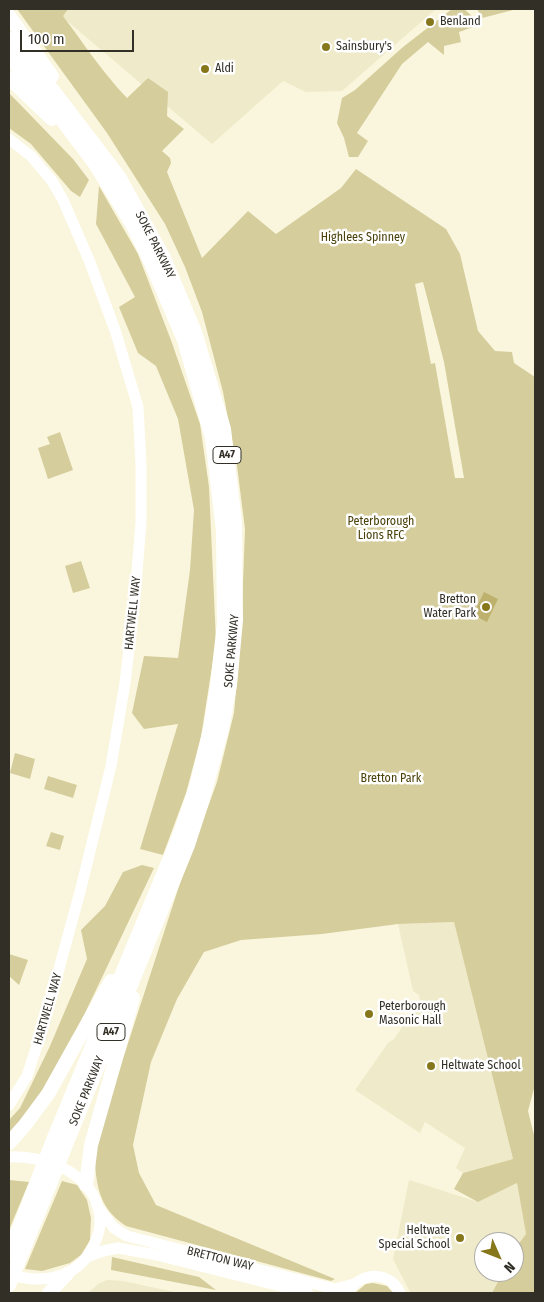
<!DOCTYPE html>
<html>
<head>
<meta charset="utf-8">
<style>
	body { margin:0 }
	#map { position:relative; width:544px; height:1302px; overflow:hidden; background:#faf6dd; font-family:"Fira Sans Condensed",sans-serif }
	canvas { display:block }
	.frame { position:absolute; inset:0; border:10px solid #312f26; pointer-events:none }
	.north { position:absolute; left:474px; top:1232px; width:50px; height:50px; box-sizing:border-box; background:#fff; border:1px solid #adaca8; border-radius:50%; rotate:134deg; font-size:14px; font-weight:700; line-height:20px; text-align:center; color:#312f26 }
	.north::after { content:''; display:block; margin:auto; width:18px; height:22px; background:#87771b; clip-path:polygon(50% 0,100% 100%,50% 72%,0 100%) }
	.scale { position:absolute; left:20px; top:30px; width:114px; height:22px; box-sizing:border-box; border:2px solid #312f26; border-top:0; padding-left:6px; font-size:15px; line-height:18px; white-space:nowrap; color:#312f26; -webkit-text-stroke:4px #fff; paint-order:stroke }
</style>
</head>
<body>
<div id="map">
<canvas width="544" height="1302"></canvas>
<div class="frame"></div>
<div class="north">N</div>
<div class="scale">100 m</div>
</div>
<script>
const g = document.querySelector('canvas').getContext('2d');
g.lineJoin = 'round';
function fillPath(path, color) { g.fillStyle = color; g.fill(path, 'evenodd'); }
function trace(path, color, width, dash) { g.strokeStyle = color; g.lineWidth = width; g.lineCap = dash ? 'butt' : 'round'; g.setLineDash(dash || []); g.stroke(path); }
function drawText(font, color, halo, rows, align = 'center') {
  g.font = font + ' "Fira Sans Condensed",sans-serif'; g.lineWidth = 5; g.setLineDash([]); g.textBaseline = 'middle'; g.strokeStyle = halo; g.fillStyle = color; for (const [text, x, y, turn = 0] of rows) {
    g.save(); g.translate(x, y); g.rotate((+turn || 0) * Math.PI / 180); g.textAlign = isNaN(turn) ? turn : align; if (halo) g.strokeText(text, 0, 0); g.fillText(text, 0, 0); g.restore();
  }
}
fillPath(new Path2D(`
	M53,9H436L342,91L306,92L283,81L212,144Z
	M454,922L513,1159L463,1173L456,1168L465,1148L425,1122L420,1133L355,1090L388,1043L394,1039L420,1001L419,995L413,991L398,924Z
	M409,1180L478,1202L517,1183L526,1234L514,1250V1242H484V1272H503L492,1293L410,1292L393,1259Z
	M107,1280L123,1281L179,1293H88L98,1284Z`), '#efeac9');
fillPath(new Path2D(`
	M17,9H68L63,16C84,44 103,73 127,98L148,78L168,92L167,116L184,129L162,151L170,158L171,163L167,172L202,258L248,211L276,234L341,188L356,169L446,229L460,254L478,331L495,351L512,352L514,363L535,377V1085L528,1111L535,1139V1293H492L503,1272H514V1250L526,1234L517,1183L478,1202L454,1189L463,1173L513,1159L454,922L398,924L322,934L241,940L204,952L177,999L151,1062L133,1145L139,1173L156,1205L335,1279L331,1281L126,1226C96,1207 96,1180 94,1148L181,880L217,782L234,713L241,634L245,529L237,466L223,392L202,312L185,267L165,224L107,133ZM423,282L444,362L464,478H455L435,363L431,364L415,284Z
	M452,9H464L471,15L476,26L459,32L461,42L444,46V55L428,42L402,64L357,133L368,141L358,157H349L344,138L337,123L342,98L355,90L403,47Z
	M477,9H517L482,18Z
	M9,93L73,159L89,180L80,197L71,191L31,144L9,128Z
	M99,186L138,254L172,343L200,424L209,487L216,641L201,737L186,793L163,855L140,849L178,724L144,729L132,713L144,656L178,658L190,570L194,510L178,419L156,366L138,353L119,307L135,297L96,224Z
	M60,432L73,470L48,479L38,448L50,444L47,437Z
	M81,561L90,588L73,593L65,566Z
	M15,753L35,759L30,779L10,773Z
	M48,776L77,785L73,798L44,789Z
	M51,832L64,836L60,850L46,846Z
	M142,865L154,868L77,1030L40,1098L9,1143V1120L20,1108L50,1046L87,959L81,930L105,906L123,872Z
	M9,954L28,960L19,985L9,976Z
	M9,1180L29,1182L9,1230Z
	M62,1181L77,1185L87,1200L91,1218L90,1240L81,1255L70,1263L42,1271L25,1269Z
	M112,1257L199,1277L216,1290L111,1270Z
	M373,1283L387,1286L393,1293H355L366,1284Z`), '#d6cd9c');
fillPath(new Path2D(`
	M484,592L498,599L487,622L473,615Z`), '#beb16e');
trace(new Path2D(`
	M9,139L31,156L52,181L63,200L89,260L115,330L138,407L141,465V522L135,597L125,683L111,766L81,888L44,1024L27,1076L9,1105
	M9,1157C49,1155 100,1176 100,1223C100,1232 96,1241 92,1249C75,1280 40,1284 9,1274
	M97,1206L114,1228L127,1236L335,1289L354,1284
	M87,1257L103,1251L118,1248L157,1255L308,1293
	M350,1289C363,1272 390,1271 400,1293`), '#fff', 11);
trace(new Path2D(`
	M9,16L52,76
	M9,39L52,89L120,178L127,191L164,258L195,332L224,429L235,522L236,620L230,685L222,729L203,799L188,845L9,1285
	M9,57L56,112L95,164L132,224L151,263L184,340L212,438L223,531L224,623L217,686L210,729L196,787L179,836L53,1140L9,1254
	M9,78L52,119
	M9,1143L25,1125L48,1094L111,981
	M86,1185L91,1145L133,998
	M49,1293L67,1274`), '#fff', 14);
for (const [x, y, r, color] of [
	[430,22,5,"#87771b"],
	[326,47,5,"#87771b"],
	[205,69,5,"#87771b"],
	[486,607,5,"#87771b"],
	[369,1014,5,"#87771b"],
	[431,1066,5,"#87771b"],
	[460,1238,5,"#87771b"]
]) { const dot = new Path2D(); dot.arc(x, y, r, 0, 2 * Math.PI); g.fillStyle = color; g.fill(dot); trace(dot, '#fff', 2); }
for (const [x, y, w] of [
	[227,455,28],
	[111,1032,28]
]) { const box = new Path2D(); box.roundRect(x - w / 2, y - 8.5, w, 17, 4); g.fillStyle = '#fff'; g.fill(box); trace(box, '#312f26', 1); }
drawText('bold 11px', '#312f26', null, [
	["A47",227,455],
	["A47",111,1032]
]);
drawText('12px', '#312f26', '#fff', [
	["Benland",440,22],
	["Sainsbury's",336,47],
	["Aldi",215,69],
	["Bretton",476,600,"right"],
	["Water Park",476,614,"right"],
	["Peterborough",379,1007],
	["Masonic Hall",379,1021],
	["Heltwate School",441,1066],
	["Heltwate",450,1231,"right"],
	["Special School",450,1245,"right"]
], 'left');
drawText('12px', '#4a410a', '#fff', [
	["Highlees Spinney",363,238],
	["Peterborough",381,522],
	["Lions RFC",381,536],
	["Bretton Park",391,779]
]);
drawText('12px', '#312f26', '#fff', [
	["SOKE PARKWAY",155,245,63],
	["HARTWELL WAY",133,613,-84],
	["SOKE PARKWAY",232,651,-85],
	["HARTWELL WAY",48,1009,-74],
	["SOKE PARKWAY",87,1091,-68],
	["BRETTON WAY",220,1259,14]
]);
</script>
</body>
</html>
